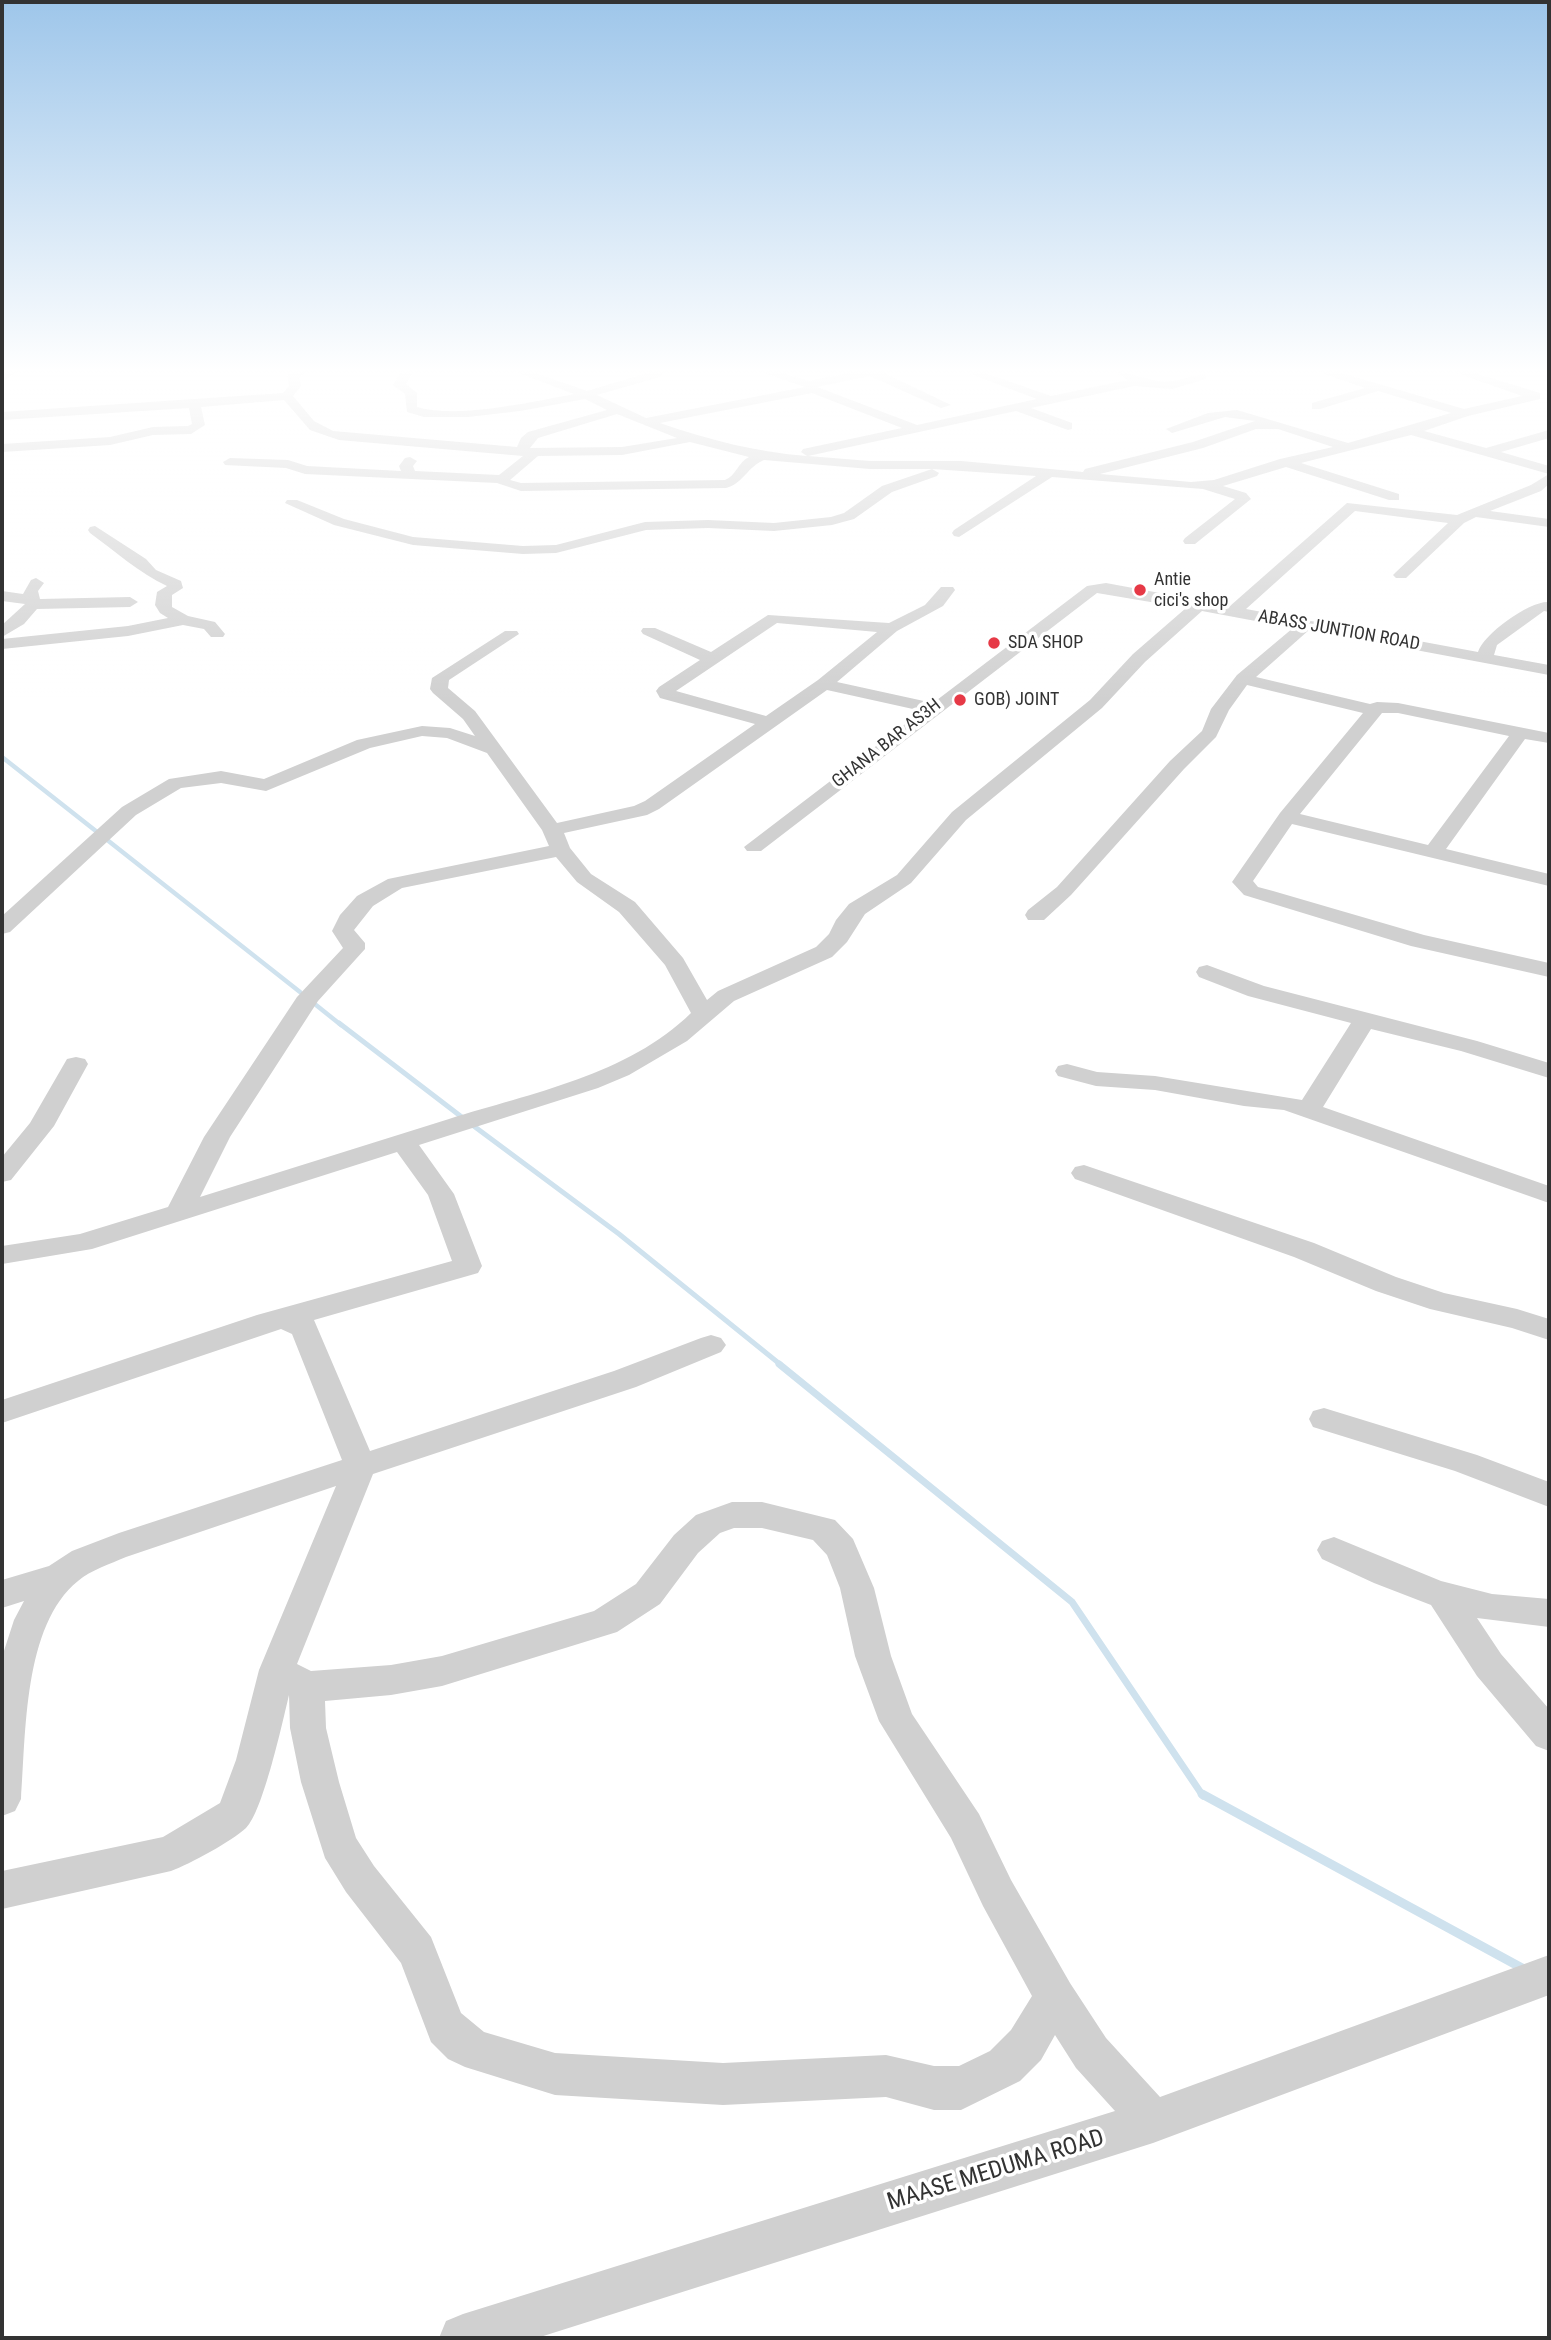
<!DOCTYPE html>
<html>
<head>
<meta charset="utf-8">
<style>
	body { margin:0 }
	#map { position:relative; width:1551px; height:2340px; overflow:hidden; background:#fff; font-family:"Roboto Condensed",sans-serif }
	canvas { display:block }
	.frame { position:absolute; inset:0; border:4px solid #333; pointer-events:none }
</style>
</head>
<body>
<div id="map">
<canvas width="1551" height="2340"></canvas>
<div class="frame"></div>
</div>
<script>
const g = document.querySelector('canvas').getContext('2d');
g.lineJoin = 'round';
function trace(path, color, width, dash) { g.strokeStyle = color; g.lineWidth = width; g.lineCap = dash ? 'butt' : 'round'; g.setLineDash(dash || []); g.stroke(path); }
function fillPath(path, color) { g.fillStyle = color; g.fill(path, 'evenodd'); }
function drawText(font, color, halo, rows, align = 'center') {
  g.font = font + ' "Roboto Condensed",sans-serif'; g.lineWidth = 7; g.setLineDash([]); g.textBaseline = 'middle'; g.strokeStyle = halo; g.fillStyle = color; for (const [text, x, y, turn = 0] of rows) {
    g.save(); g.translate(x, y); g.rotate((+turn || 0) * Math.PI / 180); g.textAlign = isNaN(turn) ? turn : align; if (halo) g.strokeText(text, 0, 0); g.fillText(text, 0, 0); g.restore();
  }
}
trace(new Path2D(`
	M2,757L300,992
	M316,1005L341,1025`), '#cfe2ee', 4.5);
trace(new Path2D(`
	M339,1023L463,1118
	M471,1124L619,1234L781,1365`), '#cfe2ee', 5);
trace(new Path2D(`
	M779,1364L1072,1602L1203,1796`), '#cfe2ee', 7);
trace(new Path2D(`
	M1202,1794L1522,1968`), '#cfe2ee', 9);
fillPath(new Path2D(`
	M2,372H16L2,382Z
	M291,372H306L299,377L301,386L293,396L314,421L333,431L517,447L521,438L528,432L607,410L585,399L520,411L468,417H424L407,412L405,394L393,385L401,372H413L406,384L417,393V407C457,419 532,402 574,394L516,372H533L587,391L651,372H663L660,377L597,395L646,418L805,387L761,372H780L809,381L853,372H882L951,405L941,408L870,376L817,387L917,425L1037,399L965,372H982L1051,396L1128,380L1115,372C1136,372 1151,384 1172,381C1184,380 1194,373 1206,375V379L1172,389L1134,386L1031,408L1072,423V429L1068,430L1016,411L808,456L870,461H961L1083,472L1085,469L1193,442L1255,421L1225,417L1172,433L1166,429L1208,413L1237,410L1348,443L1451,413L1378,391L1320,409H1312V403L1365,388L1319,372H1338L1464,409L1522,396L1454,372H1472L1540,393V399L1468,416L1424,431L1486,448L1549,430V438L1501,452L1549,466V484L1541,491L1490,511L1549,519V527L1476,517L1464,523L1406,578H1396L1393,575L1396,572L1448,523L1355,511L1246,609L1478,652C1483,634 1531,600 1549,602V612L1544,611L1497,645L1494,655L1549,665V675L1309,630L1256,677L1370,704L1377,702L1398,703L1549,733V743L1525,739L1446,849L1549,874V886L1292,824L1253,881L1258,887L1273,891L1424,935L1549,963V977L1411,946L1244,895L1232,882L1280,813L1363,713L1247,685L1229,710L1216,737L1184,769L1071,895L1044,920H1028L1025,915L1028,910L1057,887L1170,761L1202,731L1211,709L1237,675L1293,628L1202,611L1145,662L1102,708L966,820L911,883L865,914L847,942L832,957L734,1001L687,1041L629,1075L598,1088L419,1145L454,1194L482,1266L478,1273L314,1320L370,1451L614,1371L701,1338L711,1335L721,1338L726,1345L721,1352L636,1387L373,1474L297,1664L311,1671L391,1665L442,1656L594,1611L636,1584L674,1535L696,1515L732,1502H762L835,1520L853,1539L874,1588L891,1656L912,1714L979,1814L1011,1880L1070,1983L1106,2038L1160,2097L1549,1955V1995L1153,2143L537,2338H439L446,2321L463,2314L1115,2111L1076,2068L1055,2035L1041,2060L1020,2081L961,2110H934L886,2097L723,2105L555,2095L465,2067L448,2059L431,2042L401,1963L346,1892L325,1858L301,1782L290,1728L289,1695C283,1720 263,1812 246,1828C232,1841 190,1864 171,1871L2,1909V1871L163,1837L220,1803L236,1760L259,1670L336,1486L126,1557C110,1564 91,1570 78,1581C23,1625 26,1735 21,1799L15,1811L2,1816V1657L14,1620L24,1601L2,1608V1580L49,1566L72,1551L119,1533L342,1460L292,1334L281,1329L2,1423V1400L257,1315L452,1261L428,1195L397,1152L92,1249L2,1264V1246L80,1234L168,1207L204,1137L297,997L343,948L332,931L340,915L357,896L388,879L549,846L542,830L487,753L447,738L422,736L370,748L266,791L221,783L181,788L136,815L10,932L2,934V916L122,807L169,779L221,771L264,779L357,740L422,726L450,728L475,736L463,719L433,693L430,689L432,678L505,631H517L519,634L449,680L448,688L475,711L557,823L634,806L645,801L755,724L660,698L656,691L659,687L700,660L643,634L641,631L643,628H655L711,652L768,615L889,623L925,605L941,587H953L955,590L943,606L897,631L837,682L933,703L1087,586L1106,583L1230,606L1347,503L1457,515L1531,485L1549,474L1411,435L1301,463L1399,494V500H1389L1286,467L1223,486L1246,493L1251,499L1195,544H1185L1183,541L1185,538L1235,499L1203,489L1052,477L959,537L954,536L952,533L954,530L1036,476L932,469L939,473L937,476L892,492L854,519L832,525L774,531L708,528L646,530L556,553L523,554L413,545L334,525L285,503L287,500H297L344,519L413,537L523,546L556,545L645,522L708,520L774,523L831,517L844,513L882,486L932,469H870L764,460C747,467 744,483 726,488L521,491L497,483L305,474L286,468L225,465L223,462L230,458L288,460L307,466L401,471L399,466L405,458L410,457L417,461L413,466L415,471L499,475L523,456L339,440L310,430L284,400L201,407L205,425L191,434L153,435L110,445L2,452V444L110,437L153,427L188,426L192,424L189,408L2,420V412L283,393L289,386L287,376ZM812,393L902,428L803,449L801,452L807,456C756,452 709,440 660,423ZM617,414L677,438L622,447L530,448L538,438ZM1256,429H1278L1333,447L1280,459L1214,480L1191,482L1100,474L1203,448ZM690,442L749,457C738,462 736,476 725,480L521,483L510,480L538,456L622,455ZM1097,593L1186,608L1133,654L1090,700L952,812L897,875L849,904L836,920L829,934L816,947L718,991L707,1000L683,958L635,902L591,874L570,848L564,833L647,815L659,809L827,690L922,711L744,847L747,851H761ZM777,623L877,632L818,680L766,716L676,691ZM1382,713H1398L1509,736L1428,845L1300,814ZM556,857L577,882L619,912L665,965L691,1013C628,1075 531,1093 449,1119C366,1145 283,1171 200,1197L230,1137L318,1001L365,949V943L354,930L373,906L402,888ZM734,1528H762L813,1540L827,1555L840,1588L855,1656L879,1721L951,1838L983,1906L1032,1996L1011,2030L990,2051L959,2066H934L886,2055L723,2063L555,2053L484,2032L461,2013L431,1937L374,1866L356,1838L339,1782L326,1728L325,1701L391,1695L442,1686L617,1632L660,1604L698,1553L720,1533Z
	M95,526L146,559L156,570L181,581L183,588L172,595V607L188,616L215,622L225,634L223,637H211L204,629L183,625L128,636L2,649V639L128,626L168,618L160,613L155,605L157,592L167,586C139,573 115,551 90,533L88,530L90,527Z
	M36,578L44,583L38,591L40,599L130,597L138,602L130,607L37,609L24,624L2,637V625L25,604L2,601V591L23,594L31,580Z
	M1207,965L1264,986L1477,1041L1549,1063V1078L1461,1051L1371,1029L1323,1107L1549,1186V1203L1284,1110L1244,1106L1155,1090L1096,1086L1058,1076L1055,1071L1058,1066L1067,1064L1097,1072L1155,1076L1302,1100L1351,1023L1248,996L1199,977L1196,972L1199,967Z
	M76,1057L85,1059L88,1064L54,1126L11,1180L2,1182V1157L30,1123L67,1059Z
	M1084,1165L1314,1243L1396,1277L1444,1293L1517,1309L1549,1319V1340L1512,1328L1430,1309L1376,1291L1294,1257L1075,1179L1071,1173L1075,1167Z
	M1324,1408L1477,1455L1549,1482V1507L1455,1471L1313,1427L1309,1419L1313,1411Z
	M1334,1537L1441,1581L1492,1594L1549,1599V1627L1477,1618L1501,1654L1549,1709V1751L1536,1746L1477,1676L1431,1605L1374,1583L1322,1559L1317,1550L1322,1541Z`), '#d0d0d0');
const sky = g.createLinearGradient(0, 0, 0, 700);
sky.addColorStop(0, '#9ec6ea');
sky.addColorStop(0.53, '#fff');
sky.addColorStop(1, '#ffffff00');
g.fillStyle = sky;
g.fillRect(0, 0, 1551, 700);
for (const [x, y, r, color] of [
	[1140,590,7,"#e63946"],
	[994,643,7,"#e63946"],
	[960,700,7,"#e63946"]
]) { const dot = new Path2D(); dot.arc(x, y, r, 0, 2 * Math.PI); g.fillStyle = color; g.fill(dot); trace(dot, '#fff', 2.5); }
drawText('18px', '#333', '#fff', [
	["Antie",1154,580],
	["cici's shop",1154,601],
	["SDA SHOP",1008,643],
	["GOB) JOINT",974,700]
], 'left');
drawText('18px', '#333', '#fff', [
	["ABASS JUNTION ROAD",1339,631,10],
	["GHANA BAR AS3H",887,744,-38]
]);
drawText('24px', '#333', '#fff', [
	["MAASE MEDUMA ROAD",996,2171,-17]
]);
</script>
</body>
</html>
